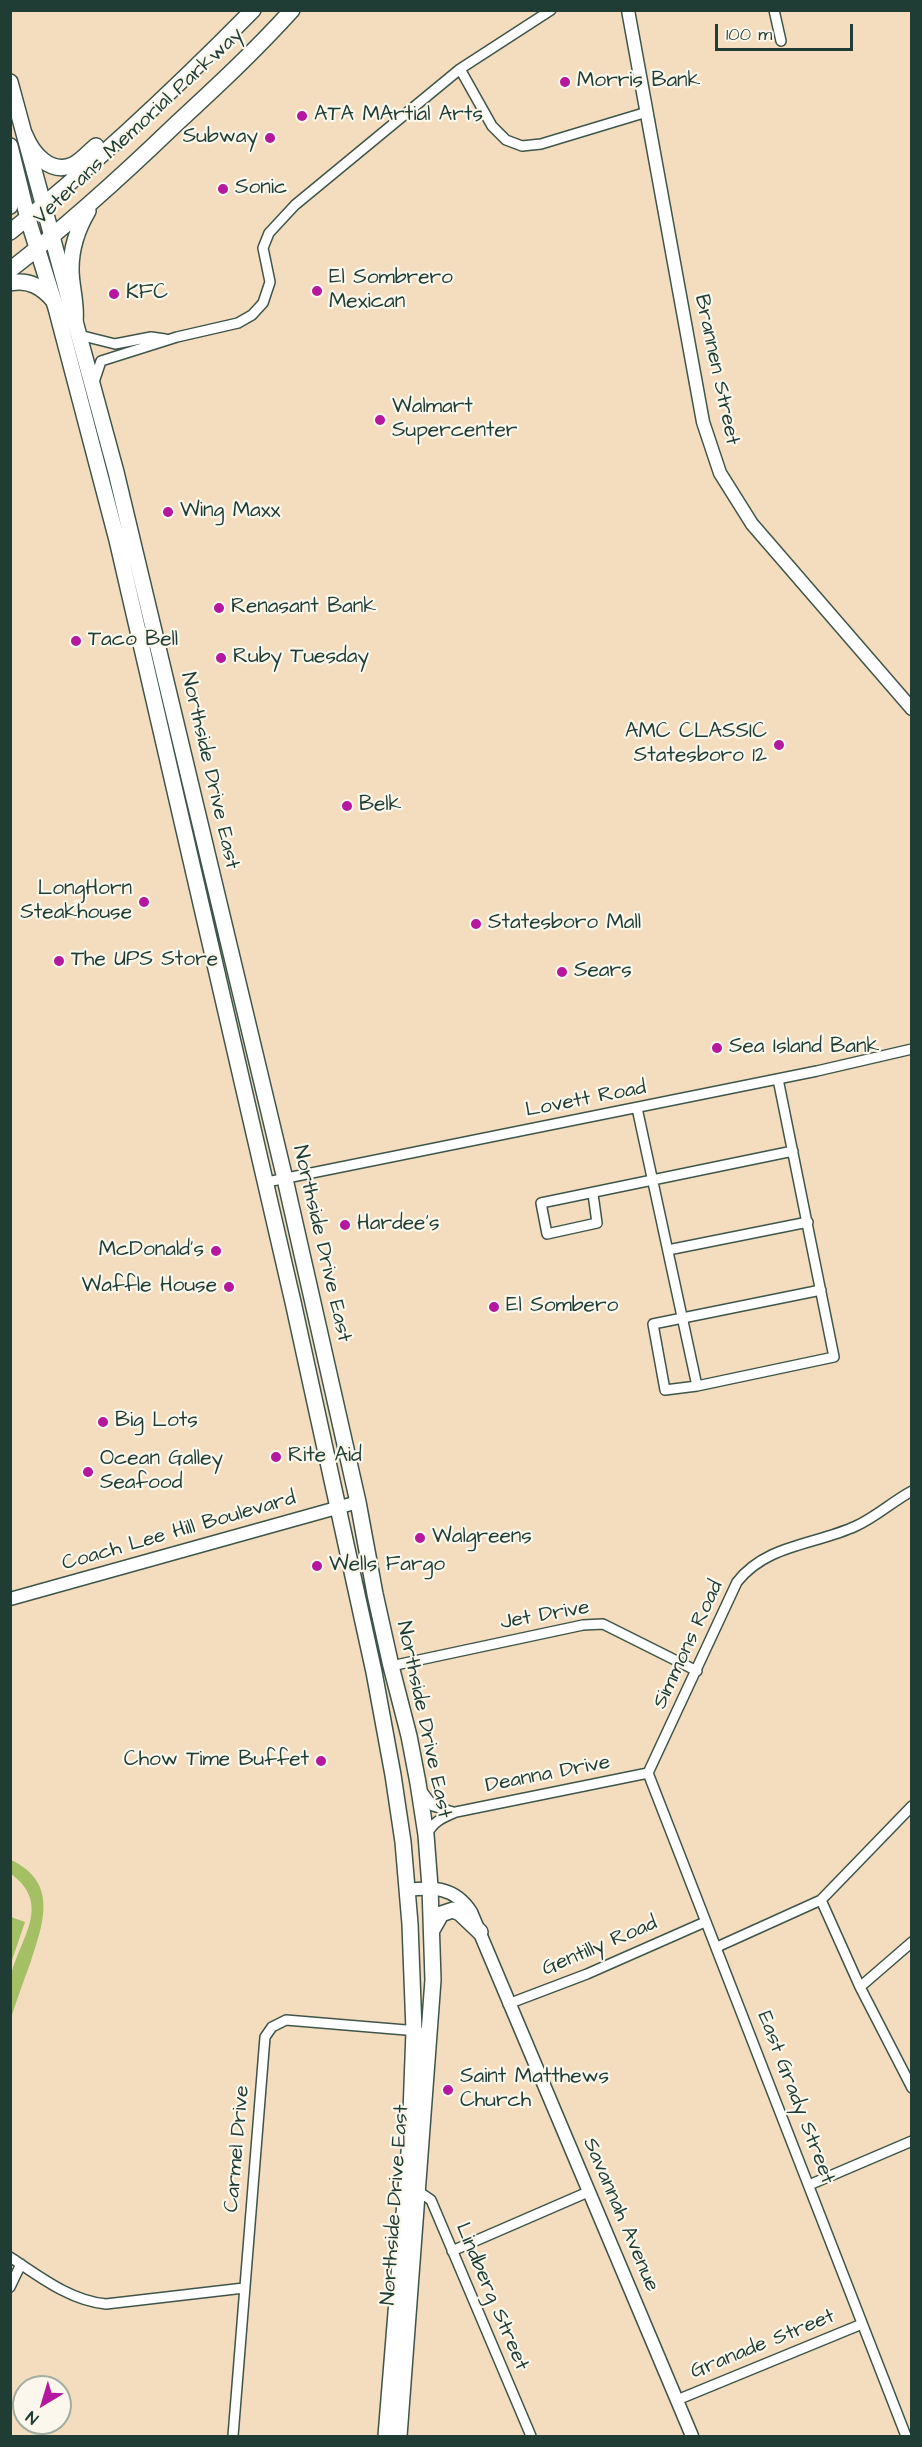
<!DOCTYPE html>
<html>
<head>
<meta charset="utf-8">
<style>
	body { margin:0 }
	#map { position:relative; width:922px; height:2447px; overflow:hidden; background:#f3ddbe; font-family:"Architects Daughter",sans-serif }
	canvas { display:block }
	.frame { position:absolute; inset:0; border:12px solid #1f3d34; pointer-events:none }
	.north { position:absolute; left:12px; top:2375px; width:60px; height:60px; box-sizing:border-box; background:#fbf7ec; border:2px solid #a3ada2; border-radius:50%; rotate:218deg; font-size:16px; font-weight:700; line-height:24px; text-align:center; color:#1f3d34 }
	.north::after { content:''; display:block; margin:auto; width:21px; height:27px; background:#b5179e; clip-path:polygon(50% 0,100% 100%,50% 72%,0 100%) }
	.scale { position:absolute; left:715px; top:24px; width:138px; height:27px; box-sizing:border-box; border:3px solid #1f3d34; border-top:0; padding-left:8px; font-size:18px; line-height:21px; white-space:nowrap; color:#1f3d34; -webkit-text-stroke:4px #fbf7ec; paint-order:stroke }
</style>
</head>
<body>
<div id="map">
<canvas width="922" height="2447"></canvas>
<div class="frame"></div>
<div class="north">N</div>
<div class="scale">100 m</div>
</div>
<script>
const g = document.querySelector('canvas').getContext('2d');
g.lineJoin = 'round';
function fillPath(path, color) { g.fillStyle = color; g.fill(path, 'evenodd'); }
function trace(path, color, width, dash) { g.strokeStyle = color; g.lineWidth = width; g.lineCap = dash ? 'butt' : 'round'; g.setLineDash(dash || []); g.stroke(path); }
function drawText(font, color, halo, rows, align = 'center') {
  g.font = font + ' "Architects Daughter",sans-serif'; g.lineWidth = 4.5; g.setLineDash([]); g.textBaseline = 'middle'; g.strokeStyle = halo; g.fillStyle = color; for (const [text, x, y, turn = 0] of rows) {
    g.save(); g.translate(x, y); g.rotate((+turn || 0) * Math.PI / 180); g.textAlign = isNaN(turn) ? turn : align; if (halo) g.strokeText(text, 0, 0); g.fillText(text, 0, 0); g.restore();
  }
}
fillPath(new Path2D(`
	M11,1860C58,1882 44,1922 31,1961C24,1980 17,1999 11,2018C10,2006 9,1993 10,1981C16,1942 55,1906 11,1874Z
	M11,1917L25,1922L11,1963L10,1917Z`), '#a5bf65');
const minor = new Path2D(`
	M774,10L781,41
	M460,69L492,126L506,140L522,146L541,144L647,112
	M79,335L115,344L151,337L165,339
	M94,382L101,361L177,337L238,323L252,315L263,303L270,282L263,248L269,233L295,205L460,69L551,10
	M778,1079L834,1357L697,1386L665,1390L653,1324L821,1290
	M637,1108L697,1386
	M267,1182L817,1071L912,1049
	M593,1194L597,1223L547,1234L541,1203L793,1151
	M668,1250L808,1222
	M391,1666L583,1625L603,1624L697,1671
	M648,1773L906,2436
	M648,1773L737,1582C767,1544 815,1545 856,1526C876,1517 893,1501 912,1491
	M422,1791L433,1806L453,1812
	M427,1834C434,1821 442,1818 456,1812L648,1773
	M821,1900L860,1987L912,2088
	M717,1947L821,1900L912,1806
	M860,1987L912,1942
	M508,2004L587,1974L705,1922
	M809,2185L912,2141
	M415,2189L431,2200L531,2436
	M452,2251L588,2192
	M10,2257C40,2277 71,2301 106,2304L244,2288
	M10,2287L21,2264
	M677,2400L862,2324
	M233,2436L265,2037L272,2027L286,2020L418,2031`);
const tertiary = new Path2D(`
	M628,10L703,422L720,473L752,524L912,709
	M10,1599L358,1502
	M407,1890C434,1887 455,1887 471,1912L692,2436`);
const primary = new Path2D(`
	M10,82L116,472L285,1179L358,1502L375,1594L391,1666L409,1736L418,1783L426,1835L430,1887L433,1980L399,2436
	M10,146L28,219L56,308L117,540L293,1302L374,1672L393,1775L403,1842L410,1924L414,2031L410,2140L386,2436
	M432,1930L441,1914L453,1910L460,1913L480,1932`);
const trunk = new Path2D(`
	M25,135C32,153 50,175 73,165C81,161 89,152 96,146
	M10,169L13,183L10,206
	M10,232C96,164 176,88 253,10
	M10,270C68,225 122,176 175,125C215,88 255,51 292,10
	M10,283C29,279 42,287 54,301
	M75,321C77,303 71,287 71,269C71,249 78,228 88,211`);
trace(minor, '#3f5549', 12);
trace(tertiary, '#3f5549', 15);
trace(primary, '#3f5549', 18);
trace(trunk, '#3f5549', 18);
trace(minor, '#fff', 9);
trace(tertiary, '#fff', 12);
trace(primary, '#fff', 15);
trace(trunk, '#fff', 15);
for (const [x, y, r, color] of [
	[565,82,6,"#b5179e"],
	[302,116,6,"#b5179e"],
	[270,138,6,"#b5179e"],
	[223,189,6,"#b5179e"],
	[317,291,6,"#b5179e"],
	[114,294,6,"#b5179e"],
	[380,420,6,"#b5179e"],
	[168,512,6,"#b5179e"],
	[219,608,6,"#b5179e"],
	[76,641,6,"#b5179e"],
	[221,658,6,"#b5179e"],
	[779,745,6,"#b5179e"],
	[347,806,6,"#b5179e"],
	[144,902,6,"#b5179e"],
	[476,924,6,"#b5179e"],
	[59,961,6,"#b5179e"],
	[562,972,6,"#b5179e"],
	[717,1048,6,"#b5179e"],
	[345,1225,6,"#b5179e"],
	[216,1251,6,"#b5179e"],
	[229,1287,6,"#b5179e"],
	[494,1307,6,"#b5179e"],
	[103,1422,6,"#b5179e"],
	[276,1457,6,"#b5179e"],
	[88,1472,6,"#b5179e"],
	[420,1538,6,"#b5179e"],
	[317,1566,6,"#b5179e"],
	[321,1761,6,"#b5179e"],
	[448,2090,6,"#b5179e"]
]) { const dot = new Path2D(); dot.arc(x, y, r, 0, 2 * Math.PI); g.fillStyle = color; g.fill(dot); trace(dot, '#fbf7ec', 2); }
drawText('21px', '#1f3d34', '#fbf7ec', [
	["Morris Bank",577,82],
	["ATA MArtial Arts",314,116],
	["Subway",258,138,"right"],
	["Sonic",235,189],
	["El Sombrero",329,279],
	["Mexican",329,303],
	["KFC",126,294],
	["Walmart",392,408],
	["Supercenter",392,432],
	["Wing Maxx",180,512],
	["Renasant Bank",231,608],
	["Taco Bell",88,641],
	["Ruby Tuesday",233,658],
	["AMC CLASSIC",767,733,"right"],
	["Statesboro 12",767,757,"right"],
	["Belk",359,806],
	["LongHorn",132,890,"right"],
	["Steakhouse",132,914,"right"],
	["Statesboro Mall",488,924],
	["The UPS Store",71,961],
	["Sears",574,972],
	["Sea Island Bank",729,1048],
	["Hardee's",357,1225],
	["McDonald's",204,1251,"right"],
	["Waffle House",217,1287,"right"],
	["El Sombero",506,1307],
	["Big Lots",115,1422],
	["Rite Aid",288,1457],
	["Ocean Galley",100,1460],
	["Seafood",100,1484],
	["Walgreens",432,1538],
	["Wells Fargo",329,1566],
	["Chow Time Buffet",309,1761,"right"],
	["Saint Matthews",460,2078],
	["Church",460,2102]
], 'left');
drawText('21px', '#1f3d34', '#fbf7ec', [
	["Veterans Memorial Parkway",139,127,-43],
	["Brannen Street",716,370,78],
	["Northside Drive East",209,771,77],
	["Lovett Road",586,1100,-11],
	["Northside Drive East",321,1244,77],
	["Coach Lee Hill Boulevard",179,1532,-16],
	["Jet Drive",545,1616,-10],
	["Simmons Road",689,1645,-65],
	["Northside Drive East",423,1720,78],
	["Deanna Drive",548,1775,-11],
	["Gentilly Road",600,1947,-23],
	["East Grady Street",795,2098,69],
	["Carmel Drive",238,2149,-85],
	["Northside Drive East",396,2205,-86],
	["Savannah Avenue",620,2215,67],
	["Lindberg Street",491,2297,67],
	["Granade Street",763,2345,-22]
]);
</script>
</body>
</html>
